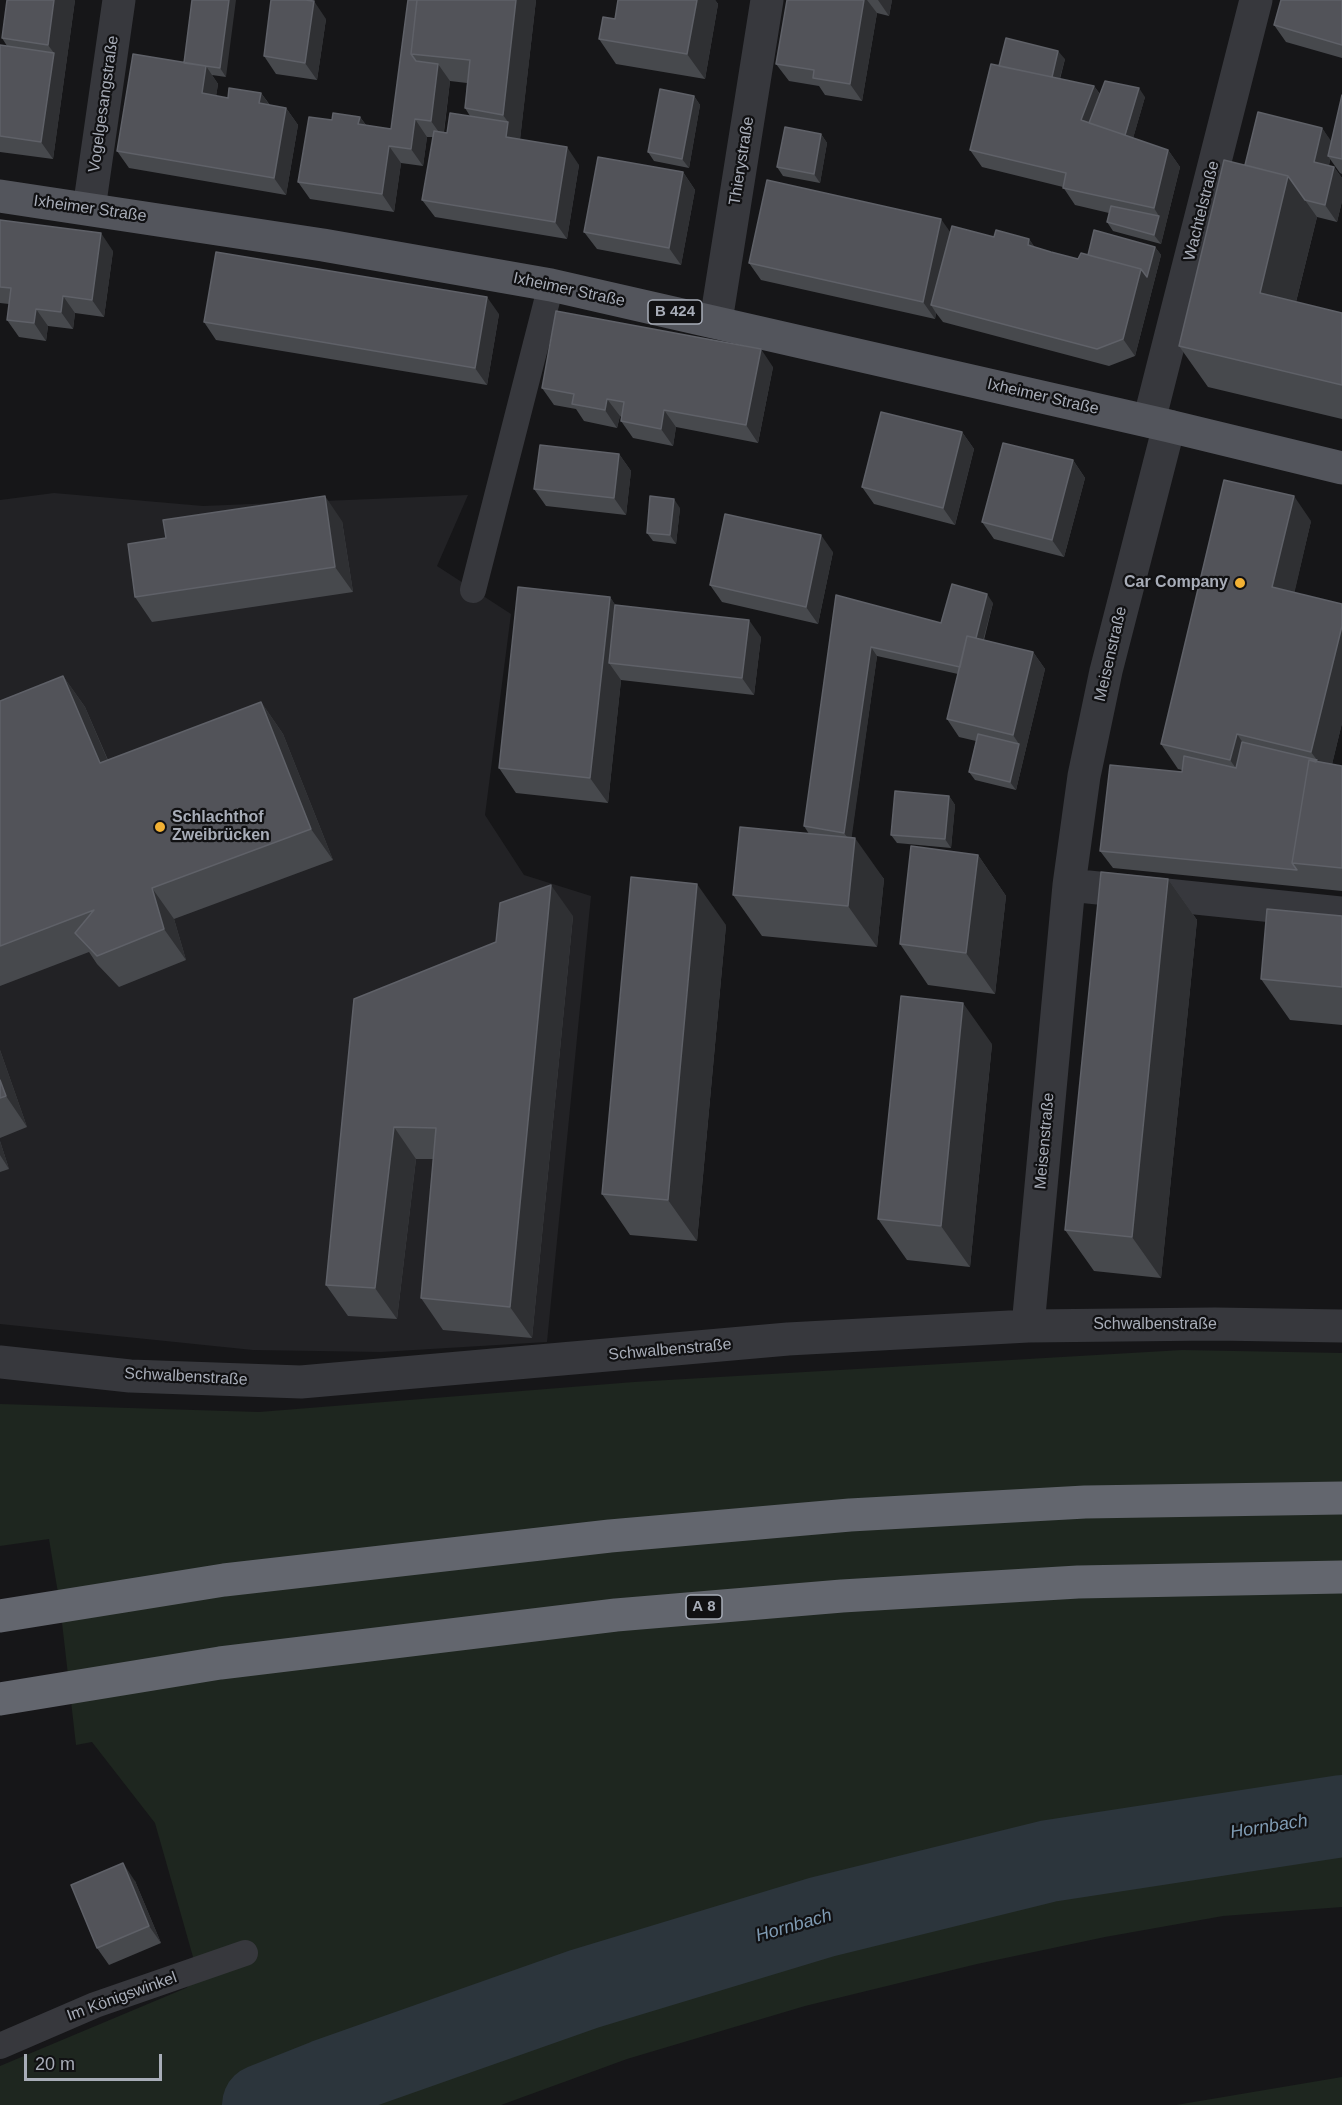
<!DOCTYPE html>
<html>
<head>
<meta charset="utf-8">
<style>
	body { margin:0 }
	#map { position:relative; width:1342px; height:2105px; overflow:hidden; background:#161618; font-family:Helvetica,sans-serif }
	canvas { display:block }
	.scale { position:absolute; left:24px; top:2054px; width:138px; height:27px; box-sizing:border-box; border:3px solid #a8adb8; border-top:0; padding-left:8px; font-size:18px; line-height:21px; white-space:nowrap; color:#a8adb8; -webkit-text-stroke:4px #111113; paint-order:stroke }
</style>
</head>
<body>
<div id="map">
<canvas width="1342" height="2105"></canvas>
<div class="scale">20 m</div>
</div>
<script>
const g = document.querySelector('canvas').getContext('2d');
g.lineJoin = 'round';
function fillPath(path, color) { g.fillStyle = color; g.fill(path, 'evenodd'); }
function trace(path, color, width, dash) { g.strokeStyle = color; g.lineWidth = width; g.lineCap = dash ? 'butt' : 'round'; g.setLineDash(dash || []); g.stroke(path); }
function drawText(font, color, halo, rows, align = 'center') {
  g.font = font + ' Helvetica,sans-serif'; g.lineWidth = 4.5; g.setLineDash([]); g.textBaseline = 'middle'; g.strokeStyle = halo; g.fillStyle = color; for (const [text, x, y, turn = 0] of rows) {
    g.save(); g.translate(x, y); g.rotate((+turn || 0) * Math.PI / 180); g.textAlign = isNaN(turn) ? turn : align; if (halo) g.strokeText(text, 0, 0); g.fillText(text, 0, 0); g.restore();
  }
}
fillPath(new Path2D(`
	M54,493L203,506L468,495L437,566L511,614L485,815L524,875L591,896L547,1342L381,1352L253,1350L0,1324V500Z`), '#222225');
fillPath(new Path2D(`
	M1182,1350L1342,1353V1907L1223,1916L1105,1937L977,1964L805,2006L627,2059L501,2105H0V2066L186,1988L199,1978L155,1823L92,1742L76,1745L60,1605L49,1539L0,1546V1404L259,1412L634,1382Z
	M1342,2077V2105H1176Z`), '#1e261f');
trace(new Path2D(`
	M263,2105L326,2080L584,1989L822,1917L1049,1861L1342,1816`), '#2c353c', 82);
trace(new Path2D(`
	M473,590L551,285
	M0,2046L95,2005L245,1953`), '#37383d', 26);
trace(new Path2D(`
	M89,209L119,0
	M716,321L767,0
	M1149,421L1256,0
	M1069,885L1342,913
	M1028,1326L1069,885L1084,776L1106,671L1169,426
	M0,1362L130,1376L301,1382L788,1339L1028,1326L1215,1324L1342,1326`), '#37383d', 33);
trace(new Path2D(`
	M0,196L323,245L551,285L1169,426L1342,468`), '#53555c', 33);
trace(new Path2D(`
	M0,1616L224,1580L610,1536L850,1515L1085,1502L1342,1498
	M0,1699L220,1663L616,1615L842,1596L1078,1582L1342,1577`), '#63666e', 33);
fillPath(new Path2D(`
	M75,0L53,159L0,152V45L7,46L2,38Z
	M192,0L226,77L212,75L218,84L216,96L228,98L261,93L270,105L286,108L298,125L286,195L129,168L117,151L184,63Z
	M408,0H536L520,139L579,165L567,239L435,217L422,200L433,137H427L423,166L401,163L394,212L310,199L298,182L332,120L360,117L366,125L391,129ZM450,81L467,83L465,108L470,116L447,133L444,132Z
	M618,0H715L718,4L705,79L616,64L599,39L615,19Z
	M787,0H892L889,16L877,13L862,101L825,95L819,86L789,81L776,64Z
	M1342,0V58L1286,42L1274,25Z
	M326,19L317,80L276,74L264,56Z
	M1065,59L1060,79L1094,86L1100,94L1145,97L1133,138L1168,150L1180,167L1161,244L1113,231L1107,222L1109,213L1075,205L1063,187L982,167L970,150L999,66Z
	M1342,95V174L1340,173L1330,159L1329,166L1334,167L1342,178V201L1337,222L1317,217L1296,302L1342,313V419L1208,387L1179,346L1322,128L1331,142Z
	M694,96L700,105L689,168L654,161L648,152Z
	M821,134L827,143L820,183L783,176L777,167Z
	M683,172L695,190L681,265L597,249L584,232Z
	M0,220L113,251L104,317L75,313L73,329L48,326L46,341L19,337L7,320L9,304L0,303Z
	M950,232L994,237L1029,239L1035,248L1078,259L1088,255L1155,247L1161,255L1135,356L1109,366L943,322L936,313L935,319L761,280L749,263Z
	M499,314L487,385L216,340L204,322Z
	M773,367L758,443L676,427L673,446L633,438L621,421V417L620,416L617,428L584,421L576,409L554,405L542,388Z
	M962,432L974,449L955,525L874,504L862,487Z
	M619,454L631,471L626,515L546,506L534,489Z
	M1073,460L1085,478L1064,557L994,539L982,522Z
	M680,508L676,544L653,541L647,533Z
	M342,521L353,592L152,622L135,597L166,538Z
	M1311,521L1294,593L1342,604V723L1332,764L1342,766V891L1113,868L1100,851L1182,772V770L1178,769L1161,744Z
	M833,552L818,624L722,602L710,585Z
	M836,595L941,623L993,603L984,640L1033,652L1045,669L1016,790L975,780L969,772L976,741L959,737L947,719L958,674L877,656L851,838L884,879L877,947L762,936L733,895L809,834L804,826Z
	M610,597L615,605L761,637L754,695L621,680L608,803L516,793L499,768Z
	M63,676L85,707L108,760L261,702L283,734L333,860L174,919L186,960L119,987L97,964L89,952L0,986V701Z
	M949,796L955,805L951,848L897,843L891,835Z
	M978,855L1006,896L995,994L928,985L900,944Z
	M1168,879L1197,920L1161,1278L1094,1271L1065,1230Z
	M573,916L532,1338L443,1330L421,1298L433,1159H416L397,1319L348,1316L326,1285L354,999Z
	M1342,916V1025L1290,1020L1261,979Z
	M726,925L697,1241L630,1235L602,1194Z
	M992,1044L970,1267L907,1260L878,1219Z
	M0,1050L27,1127L0,1138Z
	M0,1141L9,1169L0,1172Z
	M135,1881L161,1943L109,1965L97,1948Z`), '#47494d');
fillPath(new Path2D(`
	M54,0H75L53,159L41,142L54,53L48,45Z
	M229,0H236L226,77L220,68Z
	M516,0H536L520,140L506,137L508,122L503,115Z
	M697,0H715L718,4L705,79L687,54Z
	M864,0H867L877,13L862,101L850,84Z
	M878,0H892L889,16Z
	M314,1L326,19L317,80L305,63Z
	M1058,51L1065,59L1056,92L1050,83Z
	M438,64L450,81L443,138L431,121Z
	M206,66L218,84L214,110L202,93Z
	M1094,86L1106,103L1095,131L1081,120Z
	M1139,88L1145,97L1130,149L1124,141Z
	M261,93L273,110L259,103Z
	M694,96L700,105L689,168L682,159Z
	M286,108L298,125L286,195L274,178Z
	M360,117L372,134L358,124Z
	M415,119L427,137L423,166L411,149Z
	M1322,128L1334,145L1328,156L1330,159L1326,179L1314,162Z
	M821,134L827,143L820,183L814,174Z
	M389,146L401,163L394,212L382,194Z
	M567,147L579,165L567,239L555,222Z
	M1168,150L1180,167L1161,244L1154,235L1159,216L1154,208Z
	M1334,167L1342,178V201L1337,222L1325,205Z
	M683,172L695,190L681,265L669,248Z
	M1288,176L1317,217L1288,334L1260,293Z
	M941,219L953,236L931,305L936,313L935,319L923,302Z
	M101,233L113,251L104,317L92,300Z
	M1029,239L1041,256L1028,245Z
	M1155,247L1161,255L1135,356L1123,339L1141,269Z
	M63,296L75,313L73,329L61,312Z
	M487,297L499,314L487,385L475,368Z
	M36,309L48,326L46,341L34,323Z
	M761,349L773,367L758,443L746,425Z
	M607,399L620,416L617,428L605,410Z
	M664,410L676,427L673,446L661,429Z
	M962,432L974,449L955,525L943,508Z
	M619,454L631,471L626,515L614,498Z
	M1073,460L1085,478L1064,557L1052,540Z
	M325,496L342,521L353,592L335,567Z
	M1294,496L1311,521L1290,612L1272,587Z
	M674,499L680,508L676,544L670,535Z
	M821,535L833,552L818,624L806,607Z
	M987,594L993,603L973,678L967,669Z
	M610,597L627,622L609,663L621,680L608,803L590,778Z
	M749,620L761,637L754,695L742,678Z
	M1342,626V723L1329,777L1299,863L1317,760L1311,752Z
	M871,647L877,656L851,842L844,833Z
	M1033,652L1045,669L1016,790L1010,782L1019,744L1013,735Z
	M63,676L85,707L122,794L100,763Z
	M261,702L283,734L333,860L311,829Z
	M1237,734L1254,759L1248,785L1230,760Z
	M949,796L955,805L951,848L945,839Z
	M855,838L884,879L877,947L848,906Z
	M978,855L1006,896L995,994L966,953Z
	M1168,879L1197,920L1161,1278L1132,1237Z
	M697,884L726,925L697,1241L668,1200Z
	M551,885L573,916L532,1338L510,1307Z
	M152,888L174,919L186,960L164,929Z
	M963,1003L992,1044L970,1267L941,1226Z
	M0,1050L27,1127L6,1096L0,1080Z
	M394,1127L416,1159L397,1319L375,1288Z
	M0,1141L9,1169L0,1155Z
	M123,1863L135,1881L161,1943L149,1926Z`), '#2f3033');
const building = new Path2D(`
	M7,0H54L48,45L2,38Z
	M192,0H229L220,68L184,63Z
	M271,0H305L314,1L305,63L264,56Z
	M408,0H417L411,54L416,61L438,64L431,121L415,119L411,149L389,146L382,194L298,182L309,117L332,120L333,113L360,117L358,124L391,129Z
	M417,0H516L503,115L465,108L470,60L411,54Z
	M618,0H697L687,54L599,39L603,17L615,19Z
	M787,0H864L850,84L813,78L814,70L776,64Z
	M1281,0H1342V45L1274,25Z
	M1006,38L1058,51L1052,77L999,66Z
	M0,45L54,53L41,142L0,136Z
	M133,54L206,66L202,93L228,98L229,88L261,93L259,103L286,108L274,178L117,151Z
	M991,64L1094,86L1081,120L1168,150L1154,208L1063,188L1066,173L970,150Z
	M1105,81L1139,88L1125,135L1089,123Z
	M660,89L694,96L682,159L648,152Z
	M1342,95V159L1328,156Z
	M1258,112L1322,128L1314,162L1334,167L1325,205L1305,200L1288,176L1245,165Z
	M450,113L508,122L506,137L567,147L555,222L422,200L434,131L447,133Z
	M785,127L821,134L814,174L777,167Z
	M598,157L683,172L669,248L584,232Z
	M1224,160L1288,176L1260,293L1342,313V385L1179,346Z
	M767,180L941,219L923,302L749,263Z
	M1111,206L1159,216L1154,235L1107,222Z
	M0,220L101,233L92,300L63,296L61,312L36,309L34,323L7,320L11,288L0,287Z
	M952,226L994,237L996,230L1029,239L1028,245L1051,252L1078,259L1081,253L1141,269L1123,339L1097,349L931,305Z
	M1094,230L1155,247L1147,277L1141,269L1088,255Z
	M216,252L487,297L475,368L204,322Z
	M556,311L761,349L746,425L664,410L661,429L621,421L624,402L607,399L605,410L572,404L574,394L542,388Z
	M881,412L962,432L943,508L862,487Z
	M1003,443L1073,460L1052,540L982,522Z
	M540,445L619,454L614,498L534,489Z
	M1224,480L1294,496L1272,587L1342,604V626L1311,752L1237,734L1230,760L1161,744Z
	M325,496L335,567L135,597L128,544L166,538L163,520Z
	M650,496L674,499L670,535L647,533Z
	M725,514L821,535L806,607L710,585Z
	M952,584L987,594L976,638L967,636L960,667L871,647L844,833L804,826L836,595L941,623Z
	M518,587L610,597L590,778L499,768Z
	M615,605L749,620L742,678L609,663Z
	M967,636L1033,652L1013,735L947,719Z
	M63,676L100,763L261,702L311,829L152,888L164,929L97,956L75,933L94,910L0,946V701Z
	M978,734L1019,744L1010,782L969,772Z
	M1242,742L1317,760L1316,762L1309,760L1292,863L1297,870L1100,851L1110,765L1182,772L1184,756L1236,768Z
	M1309,760L1342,766V868L1292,863Z
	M895,791L949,796L945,839L891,835Z
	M740,827L855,838L848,906L733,895Z
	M911,846L978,855L966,953L900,944Z
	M1101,872L1168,879L1132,1237L1065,1230Z
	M631,877L697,884L668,1200L602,1194Z
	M551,885L510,1307L421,1298L436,1128L394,1127L375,1288L326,1285L354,999L496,942L500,903Z
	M1267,909L1342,916V987L1261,979Z
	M901,996L963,1003L941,1226L878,1219Z
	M0,1080L6,1096L0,1098Z
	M123,1863L149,1926L97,1948L71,1885Z`);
fillPath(building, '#525359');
trace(building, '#5f6168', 1.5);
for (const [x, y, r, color] of [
	[1240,583,6,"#f2b134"],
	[160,827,6,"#f2b134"]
]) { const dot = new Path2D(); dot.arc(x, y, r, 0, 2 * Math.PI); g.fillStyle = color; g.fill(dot); trace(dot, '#111113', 2); }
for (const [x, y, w] of [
	[675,312,54],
	[704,1607,36]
]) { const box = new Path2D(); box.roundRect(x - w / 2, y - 12, w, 24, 4.5); g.fillStyle = '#111113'; g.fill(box); trace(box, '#a8adb8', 1.5); }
drawText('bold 15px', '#a8adb8', null, [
	["B 424",675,312],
	["A 8",704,1607]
]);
drawText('16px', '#a8adb8', '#111113', [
	["Vogelgesangstraße",104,104,-82],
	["Thierystraße",742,161,-81],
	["Ixheimer Straße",90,209,8],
	["Wachtelstraße",1202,211,-76],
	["Ixheimer Straße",569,290,12],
	["Ixheimer Straße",1043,397,13],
	["Meisenstraße",1111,654,-77],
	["Meisenstraße",1045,1141,-85],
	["Schwalbenstraße",1155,1325],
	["Schwalbenstraße",670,1350,-5],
	["Schwalbenstraße",186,1377,3],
	["Im Königswinkel",122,1997,-20]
]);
drawText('bold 16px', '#a8adb8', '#111113', [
	["Car Company",1228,583],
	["Schlachthof",172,818,"left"],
	["Zweibrücken",172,836,"left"]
], 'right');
drawText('italic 18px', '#7f9bb3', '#111113', [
	["Hornbach",1269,1827,-9],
	["Hornbach",794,1926,-16]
]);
</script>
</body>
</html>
